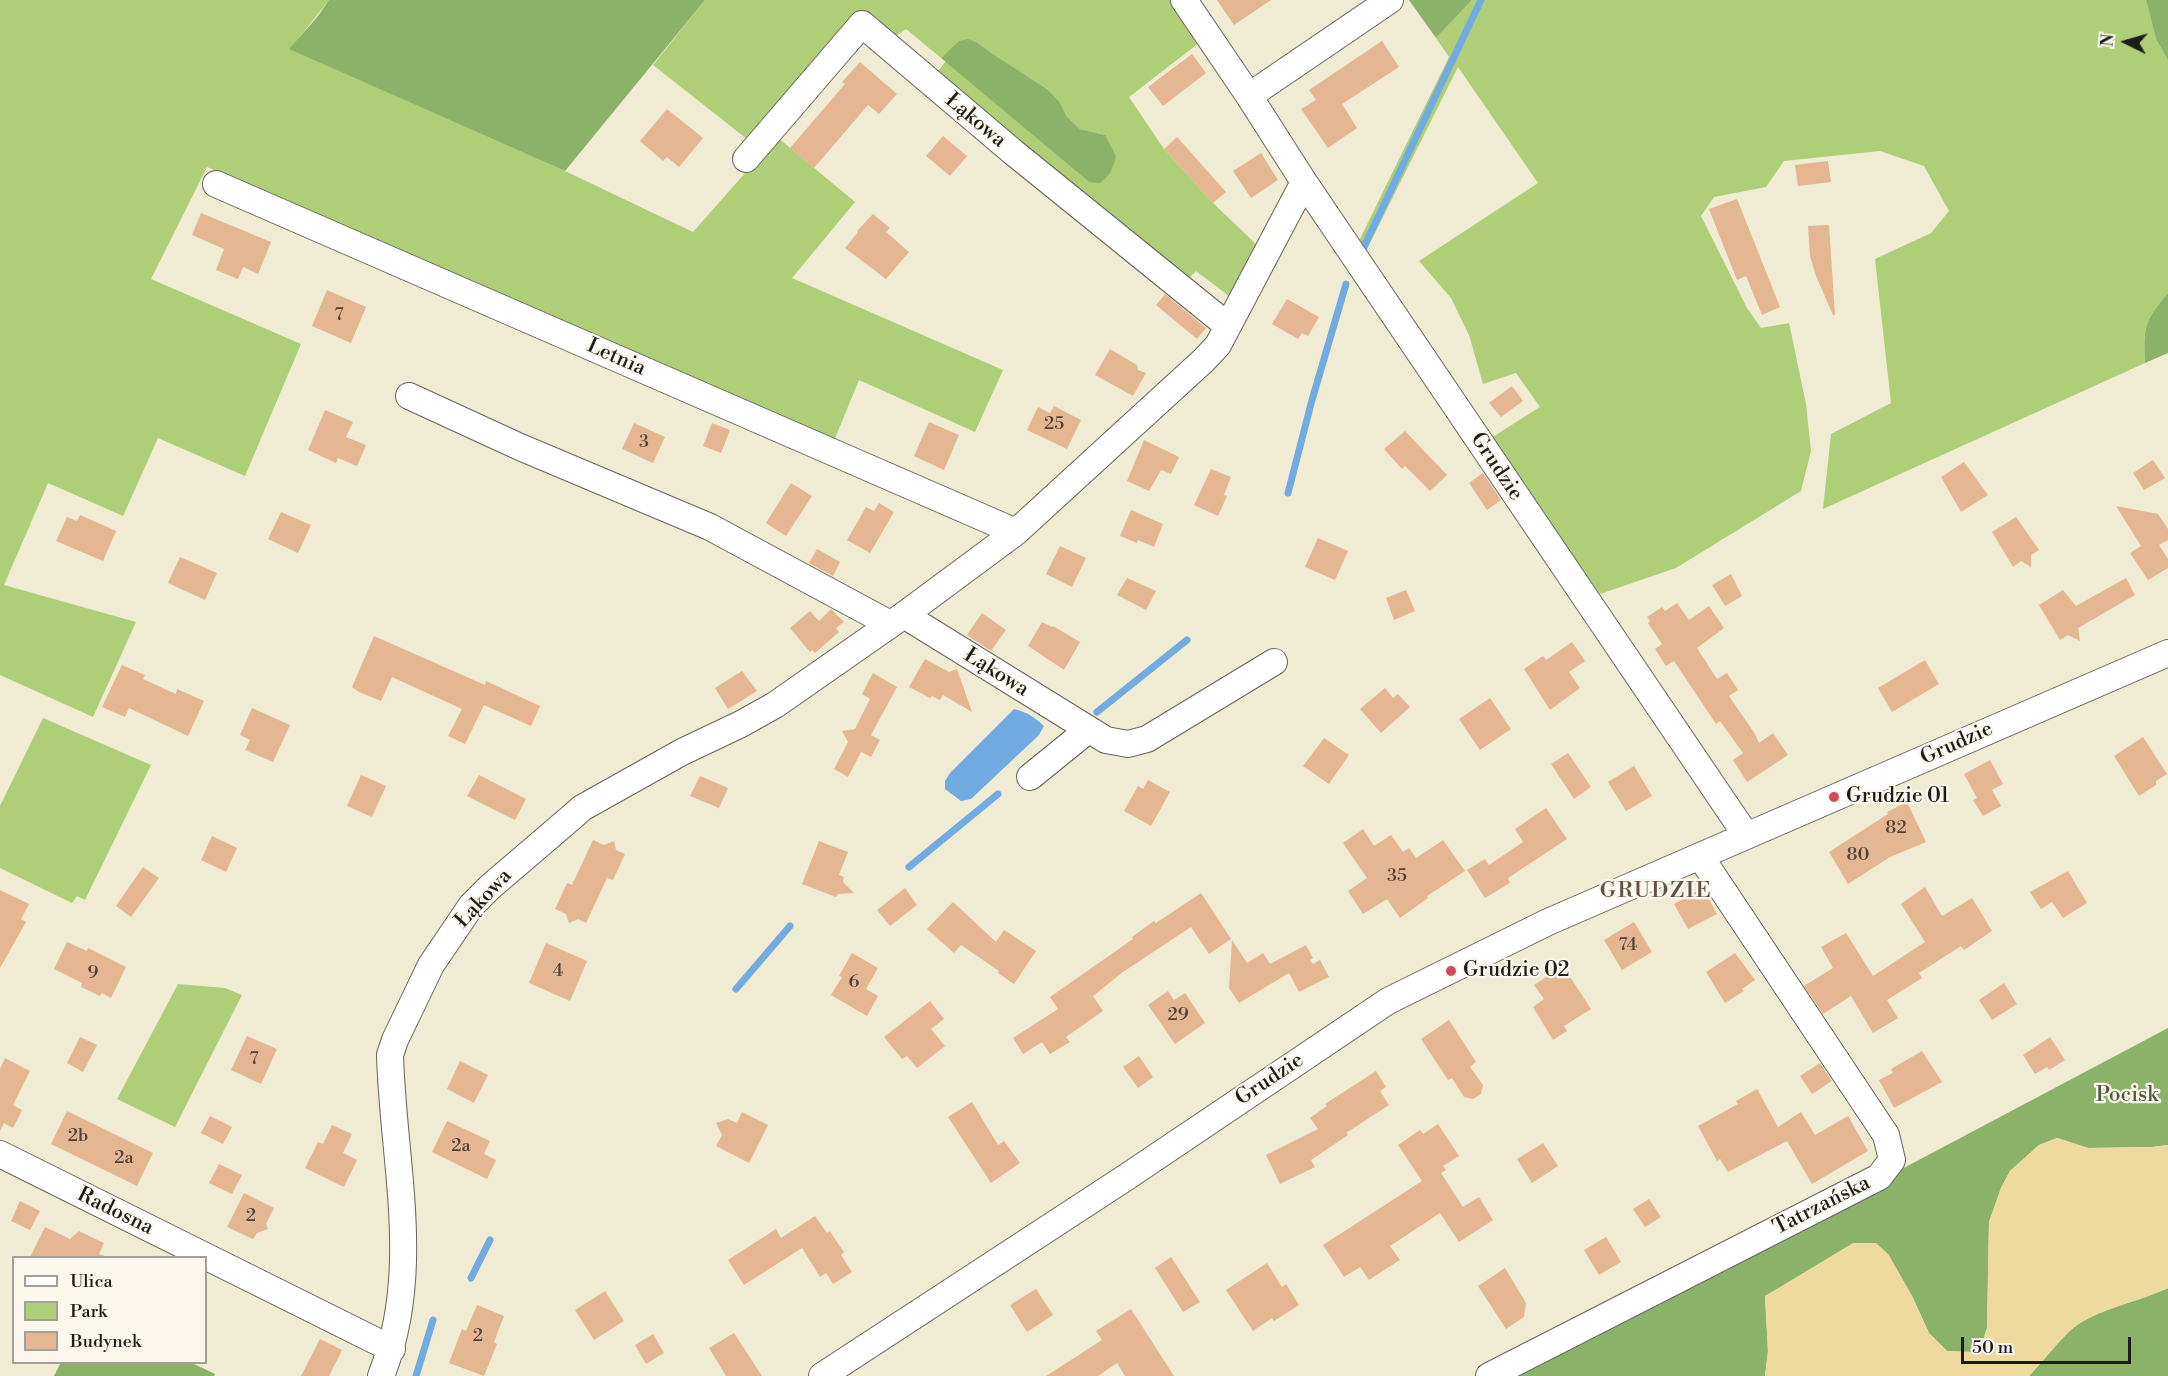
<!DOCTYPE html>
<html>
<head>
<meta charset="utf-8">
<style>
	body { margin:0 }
	#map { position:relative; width:2168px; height:1376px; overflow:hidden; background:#f0ebd3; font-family:"Libre Bodoni",serif }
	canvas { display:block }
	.legend { position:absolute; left:12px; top:1256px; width:195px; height:108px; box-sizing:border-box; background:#fbf7ec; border:2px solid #a29f99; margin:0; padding:8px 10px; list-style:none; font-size:18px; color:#1c1c1c }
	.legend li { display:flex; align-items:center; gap:12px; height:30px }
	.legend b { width:30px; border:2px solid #a29f99 }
	.north { position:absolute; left:2096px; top:12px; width:60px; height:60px; -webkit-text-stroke:4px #fbf7ec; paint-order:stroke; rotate:275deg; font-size:16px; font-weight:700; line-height:24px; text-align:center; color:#1c1c1c }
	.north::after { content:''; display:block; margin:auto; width:21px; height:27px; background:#1c1c1c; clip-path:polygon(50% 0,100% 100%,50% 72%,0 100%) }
	.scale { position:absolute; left:1961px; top:1337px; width:170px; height:27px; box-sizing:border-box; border:3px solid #1c1c1c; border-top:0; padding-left:8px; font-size:18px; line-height:21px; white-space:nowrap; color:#1c1c1c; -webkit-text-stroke:4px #fbf7ec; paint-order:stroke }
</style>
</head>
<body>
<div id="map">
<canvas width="2168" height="1376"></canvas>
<ul class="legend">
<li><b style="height:8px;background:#fff"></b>Ulica</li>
<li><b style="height:16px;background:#aecf77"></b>Park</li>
<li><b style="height:16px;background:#e5b692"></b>Budynek</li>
</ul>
<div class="north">N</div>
<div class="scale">50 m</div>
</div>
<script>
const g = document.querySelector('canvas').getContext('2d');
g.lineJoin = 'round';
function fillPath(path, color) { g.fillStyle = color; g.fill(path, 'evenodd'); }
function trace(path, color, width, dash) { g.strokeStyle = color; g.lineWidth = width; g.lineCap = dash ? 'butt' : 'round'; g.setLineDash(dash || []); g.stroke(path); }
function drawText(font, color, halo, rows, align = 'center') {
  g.font = font + ' "Libre Bodoni",serif'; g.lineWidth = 4.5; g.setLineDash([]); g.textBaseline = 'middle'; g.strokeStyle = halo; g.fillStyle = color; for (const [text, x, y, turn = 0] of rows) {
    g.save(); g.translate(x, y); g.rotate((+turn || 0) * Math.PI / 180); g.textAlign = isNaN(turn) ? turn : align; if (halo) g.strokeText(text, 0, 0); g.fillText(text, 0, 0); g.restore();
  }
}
fillPath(new Path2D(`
	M0,0H329L290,49L565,171L693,232L777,137L855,202L792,278L1003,370L975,432L859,380L834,441L207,167L151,279L301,344L245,476L158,438L123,516L48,483L4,585L136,622L93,717L0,675Z
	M705,0H1170L1199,43L1129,97L1164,149L1213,203L1258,246L1234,300L1196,271L1190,277L1183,279L935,75L946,61L1089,182L1105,135L1080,129L1067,117L1059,101L1047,89L990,53L978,43L959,42L941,58L906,29L896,36L859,12L752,143L653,65Z
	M1472,0H2146L2156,39L2168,60V293C2145,320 2143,327 2145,363L1823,509L1831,434L1891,403L1875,259L1931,233L1949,211L1924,166L1880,151L1784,161L1766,187L1714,197L1701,216L1747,308L1761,328L1789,323L1806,404L1811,451L1801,491L1676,568L1600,594L1491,438L1540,407L1516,373L1483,384L1469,335L1451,298L1419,261L1538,183L1458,67L1363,257L1358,243L1449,57L1436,38Z
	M43,718L151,765L85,900L77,896L72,903L0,868V806Z
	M178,984L225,988L242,995L175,1127L117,1099Z`), '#aecf77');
fillPath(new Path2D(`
	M329,0H705L565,171L289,49L318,16Z
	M1409,0H1472L1436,38Z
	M2146,0H2168V60L2156,39Z
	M968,39L978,43L991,53L1047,89L1059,101L1067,117L1080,129L1105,135L1116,156C1113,168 1110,176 1100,183L1089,182L941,58L959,41Z
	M2168,293V353L2145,363C2143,327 2145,320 2168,293Z
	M2168,1028V1145L2152,1147L2088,1148L2057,1138L2039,1145L2010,1171L2001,1188L1989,1222L1987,1328L1982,1343L1971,1352L1947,1351L1929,1333L1912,1296L1888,1254L1765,1296L1768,1351L1765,1376H1511Z
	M2168,1288V1376H2029C2043,1362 2062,1336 2077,1325C2105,1307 2138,1302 2168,1288Z
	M61,1362L192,1363L215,1374L214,1376H54Z`), '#8ab268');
fillPath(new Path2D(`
	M2058,1138L2088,1148L2152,1147L2168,1145V1288C2138,1302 2105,1307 2077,1325C2062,1336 2043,1362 2029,1376H1765L1768,1351L1765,1296L1853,1243H1876L1888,1254L1912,1296L1929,1333L1947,1351L1971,1352L1982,1343L1987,1328L1989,1222L2001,1188L2010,1171L2039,1145Z`), '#eeda9e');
fillPath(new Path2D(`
	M1014,709C1027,712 1034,717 1044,726L1039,735L971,799L961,801L945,789V781L950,773Z`), '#72abe2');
trace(new Path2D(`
	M1362,251L1481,0
	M1288,493L1312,400L1346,284
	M1097,712L1187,640
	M909,867L998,794
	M736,989L790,926
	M471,1278L490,1240
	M416,1376L433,1320`), '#72abe2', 7);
fillPath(new Path2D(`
	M1217,0H1271L1234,25Z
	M1382,41L1399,67L1342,104L1357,128L1328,148L1301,109L1316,100L1309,90Z
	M1192,54L1206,73L1163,106L1148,87Z
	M860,62L897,94L879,114L868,105L814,168L790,148L845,84L842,82Z
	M667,109L703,138L679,167L667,157L663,161L640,141Z
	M943,136L967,156L950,176L926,156Z
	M1177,137L1226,192L1213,203L1164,149Z
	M1261,153L1278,180L1251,198L1233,171Z
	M1828,161L1831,182L1798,186L1795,165Z
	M1737,199L1780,307L1762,315L1746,276L1737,280L1709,209Z
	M201,213L271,242L258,274L243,267L238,279L216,270L224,249L192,235Z
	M873,214L890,228L886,232L909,252L886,279L845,248L858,232L857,231Z
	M1829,225L1835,315H1833L1816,276L1810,256L1808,226Z
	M327,290L366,307L351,343L312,326Z
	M1165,294L1206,328L1197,339L1156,305Z
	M1287,299L1319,317L1308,336L1302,333L1298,339L1272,324Z
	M1110,349L1137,365L1138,370L1146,373L1133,396L1095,375Z
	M1512,386L1523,401L1501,417L1489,403Z
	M1054,406L1081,420L1067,449L1027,430L1038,407L1050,413Z
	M325,410L353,422L346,437L366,445L357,466L338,458L336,463L308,450Z
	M929,422L959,435L944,470L914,456Z
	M634,423L665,437L653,463L622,449Z
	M712,423L730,430L721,453L703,446Z
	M1405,431L1447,475L1430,491L1405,466L1402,469L1384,449Z
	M1144,440L1179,457L1171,474L1161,470L1149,491L1127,481Z
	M2153,460L2165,478L2144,490L2133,473Z
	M1964,462L1988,495L1961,512L1941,477Z
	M1211,469L1231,477L1224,495L1227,496L1218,516L1194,505Z
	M1483,473L1501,500L1487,510L1469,483Z
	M791,483L812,496L786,536L766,523Z
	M879,503L894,512L870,553L847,540L866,507L874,511Z
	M2116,506L2158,514L2168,529V540L2159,545L2168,559V568L2148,580L2130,553L2141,546Z
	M1131,510L1163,524L1154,547L1138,540L1137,543L1120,536Z
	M281,512L311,525L298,553L268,539Z
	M80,515L116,531L103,561L56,541L67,517L77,521Z
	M2016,517L2039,550L2031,555V567L2021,561L2013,567L1992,532Z
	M1318,538L1348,551L1335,580L1305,567Z
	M1060,546L1086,558L1072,587L1046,574Z
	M817,549L840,562L833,576L809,563Z
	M180,557L217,573L205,600L168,583Z
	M1731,574L1742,596L1725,606L1712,585Z
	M1127,578L1156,591L1146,610L1117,595Z
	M2126,578L2135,595L2078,628L2080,641L2068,635L2060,640L2039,605L2063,590L2076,606Z
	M1406,590L1415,611L1394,620L1386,598Z
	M1677,603L1689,620L1709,606L1724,628L1697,648L1717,679L1727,673L1738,690L1729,696L1755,734L1759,743L1773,733L1788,755L1747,782L1733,760L1743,753L1720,721L1716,724L1674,661L1666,666L1655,649L1662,644L1648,623L1650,621L1647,617L1662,607L1665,611Z
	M831,609L844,622L836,628L839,632L815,653L812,650L810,652L790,628L810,611L819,621Z
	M982,613L1006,630L991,651L967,635Z
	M1042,622L1052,627L1053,626L1080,642L1064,670L1028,646Z
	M374,636L485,685L486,681L540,706L531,726L484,705L465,744L448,736L462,709L392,677L381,701L359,692L352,687Z
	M1572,642L1585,661L1569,672L1580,688L1550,710L1524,669L1543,656L1546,660Z
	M925,659L949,672L957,669L972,712L943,695L940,700L932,696L930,698L909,687Z
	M1925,660L1939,684L1892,712L1878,688Z
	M122,665L145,675L143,679L176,694L177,689L204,701L188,736L129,708L125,717L102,707Z
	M742,671L757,691L728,709L715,688Z
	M873,673L897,687L871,735L880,740L871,757L861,752L848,777L834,769L848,742L842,731L855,729L870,699L862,694Z
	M1385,688L1393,698L1398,694L1410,707L1381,733L1360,709Z
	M1490,698L1511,729L1480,750L1459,719Z
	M252,708L290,725L273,762L245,750L250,740L240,735Z
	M2143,737L2167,774L2156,781V785L2139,796L2114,756Z
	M1324,738L1349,755L1329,784L1303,766Z
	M1568,753L1591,787L1574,799L1551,764Z
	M1990,760L2003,784L1992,790L2001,806L1983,816L1973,800L1977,798L1964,774Z
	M1634,766L1652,796L1626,811L1608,782Z
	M361,775L386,786L372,817L347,806Z
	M479,775L526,799L515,820L467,796Z
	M700,776L728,788L719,808L690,796Z
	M1148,780L1170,792L1151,826L1124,811L1138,786L1143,789Z
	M1907,802L1926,842L1890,857L1848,884L1829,852L1888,814L1887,812Z
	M1546,808L1567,839L1508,878L1510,883L1485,898L1467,870L1485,859L1489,865L1523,842L1515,829Z
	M1363,829L1374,846L1391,835L1403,852L1409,848L1416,858L1443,840L1465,871L1427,896L1428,898L1400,918L1387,899L1363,914L1348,891L1367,878L1343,843Z
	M212,836L237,848L226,872L201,860Z
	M593,840L604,845L614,841L616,850L625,854L613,880L607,878L586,923L578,919L569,923L566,914L555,909L567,883L572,885Z
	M819,841L848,852L839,875L844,877L843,882L854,893L838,894L836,897L802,884Z
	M143,867L159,878L131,917L116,906Z
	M2068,871L2087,903L2063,918L2052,902L2041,909L2030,892Z
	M1925,887L1942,916L1972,898L1992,931L1964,950L1961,946L1919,973L1922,978L1887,1000L1898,1018L1873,1033L1851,996L1823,1014L1804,986L1833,968L1821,947L1846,933L1873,976L1925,942L1901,904Z
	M905,888L917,905L890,926L877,910Z
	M1703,888L1717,914L1688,929L1674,904Z
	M0,890L29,904L21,919L26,922L0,968Z
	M1201,893L1231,939L1209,954L1191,927L1123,972L1093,996L1103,1011L1066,1037L1070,1042L1050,1054L1042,1042L1023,1054L1013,1038L1058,1009L1050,997L1133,939L1132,937L1154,921L1156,923Z
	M953,902L996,942L1004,930L1036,951L1014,984L998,973L999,971L961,945L954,953L927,929Z
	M1634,922L1652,952L1622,970L1604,940Z
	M1232,940L1247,963L1263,953L1270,964L1306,945L1313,958L1310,960L1313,964L1320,960L1329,977L1299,992L1289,973L1239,1003L1229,988Z
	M67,942L87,951L88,948L126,967L111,998L102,993L100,996L81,987L82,983L54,969Z
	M546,943L587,961L570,1001L529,983Z
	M852,953L878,968L866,989L878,996L867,1016L831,995L842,977L839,976Z
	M1735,953L1755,980L1742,989L1744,991L1725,1003L1706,972Z
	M1563,966L1591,1009L1564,1026L1567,1031L1553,1040L1533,1007L1544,999L1534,985Z
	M2004,983L2017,1004L1992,1020L1979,1000Z
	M1168,991L1174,1000L1185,993L1205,1023L1175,1044L1148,1005Z
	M930,1001L944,1019L931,1029L945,1046L917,1068L907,1056L902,1059L884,1037Z
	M1449,1020L1476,1062L1470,1067L1483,1085L1481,1094L1473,1099L1464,1097L1452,1078L1448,1080L1421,1039Z
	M247,1036L277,1049L261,1084L231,1070Z
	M80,1037L97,1045L83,1072L67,1063Z
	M2050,1037L2065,1060L2049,1070L2047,1067L2035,1074L2023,1055Z
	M1922,1051L1942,1082L1894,1108L1879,1080L1893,1073L1891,1069Z
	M1139,1056L1153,1077L1138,1088L1123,1067Z
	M5,1058L30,1071L13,1105L22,1110L13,1128L4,1123L0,1131V1069Z
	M460,1061L488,1075L474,1103L447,1089Z
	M1820,1063L1832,1081L1812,1094L1800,1076Z
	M1376,1071L1386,1087L1380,1091L1389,1105L1346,1133L1348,1135L1311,1160L1315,1167L1280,1184L1266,1155L1318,1129L1310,1118L1327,1106L1325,1104Z
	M1757,1089L1778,1127L1801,1112L1815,1135L1848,1116L1868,1151L1812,1184L1787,1141L1728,1172L1720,1159L1717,1161L1698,1126L1738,1104L1736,1101Z
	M972,1102L998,1145L1004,1141L1020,1163L991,1183L948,1117Z
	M67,1111L153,1153L137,1186L51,1144Z
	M742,1112L768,1125L749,1163L716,1146L722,1135L716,1123L728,1119L737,1123Z
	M210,1116L232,1127L223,1144L201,1133Z
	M447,1121L490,1141L484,1154L496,1160L487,1179L432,1152Z
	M1438,1124L1459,1156L1443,1166L1446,1170L1441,1173L1463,1207L1479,1197L1493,1220L1459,1242L1440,1213L1390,1246L1400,1260L1384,1270L1369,1280L1360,1267L1344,1277L1323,1245L1422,1181L1398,1145L1420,1130L1423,1134Z
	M332,1125L352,1134L343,1153L357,1160L344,1187L305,1168L318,1142L323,1144Z
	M1543,1143L1558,1166L1532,1183L1517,1159Z
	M219,1164L242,1175L232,1194L209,1183Z
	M244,1193L274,1208L266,1224L268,1229L257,1233L253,1239L227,1227Z
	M1649,1199L1661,1217L1645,1227L1633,1209Z
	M20,1201L40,1211L30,1230L11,1221Z
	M815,1216L827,1233L830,1231L837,1242L844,1252L841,1255L852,1272L833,1284L826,1273L820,1277L802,1248L744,1285L728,1260L776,1229L781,1238Z
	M45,1227L70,1239L79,1231L104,1243L99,1254L107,1257H30Z
	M1606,1237L1621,1262L1599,1275L1584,1250Z
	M1171,1257L1200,1302L1183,1312L1155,1268Z
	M1267,1263L1282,1287L1286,1284L1299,1305L1274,1321L1272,1318L1253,1331L1226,1290Z
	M1505,1268L1526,1303L1524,1317L1506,1329L1478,1286Z
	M1036,1289L1053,1315L1027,1332L1010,1305Z
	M605,1291L624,1321L594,1340L575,1310Z
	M477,1305L504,1316L494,1342L497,1344L484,1376L449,1363L462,1329L466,1331Z
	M1131,1309L1174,1376H1125L1117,1363L1098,1376H1046L1102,1340L1096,1331Z
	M734,1333L762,1376H726L709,1348Z
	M653,1334L664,1353L646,1364L635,1345Z
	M320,1339L342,1350L329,1376H301Z`), '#e5b692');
const minor = new Path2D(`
	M1184,0L1249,96
	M1390,0L1249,96L1304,182L1746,835
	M746,159L862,24L1013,152L1228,326
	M216,184L1016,532
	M409,396L520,447L710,527L890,624
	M904,615L1106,740L1128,744L1147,739L1274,662
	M1030,777L1088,730
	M0,1154L392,1349
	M381,1376C423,1272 393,1163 390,1055L395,1040L431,965L471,906L490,887L573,816L582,808L682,752L741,724L775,705L904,615L1016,532L1204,360L1218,345L1304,182
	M822,1376L1125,1178L1388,1001L1548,922L2168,653
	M1489,1376L1879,1177L1892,1160L1886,1135L1700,856`);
trace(minor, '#66645c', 28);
trace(minor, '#fff', 26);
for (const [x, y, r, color] of [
	[1834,797,6,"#d1495b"],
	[1451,971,6,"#d1495b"]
]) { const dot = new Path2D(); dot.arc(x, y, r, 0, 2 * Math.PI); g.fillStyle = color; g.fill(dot); trace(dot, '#fbf7ec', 2); }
drawText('18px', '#4e423a', null, [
	["7",339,316],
	["25",1054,425],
	["3",644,443],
	["82",1896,829],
	["80",1858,856],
	["35",1397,877],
	["74",1628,946],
	["4",558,972],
	["9",93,974],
	["6",854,983],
	["29",1178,1016],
	["7",254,1060],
	["2b",78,1137],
	["2a",461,1147],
	["2a",124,1159],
	["2",251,1217],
	["2",478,1337]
]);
drawText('21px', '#1c1c1c', '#fbf7ec', [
	["Łąkowa",975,121,40],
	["Letnia",616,358,24],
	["Grudzie",1496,467,56],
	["Łąkowa",996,673,32],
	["Grudzie",1957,744,-24],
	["Łąkowa",484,899,-47],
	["Grudzie",1270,1080,-34],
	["Tatrzańska",1822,1206,-27],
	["Radosna",115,1212,26]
]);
drawText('21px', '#1c1c1c', '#fbf7ec', [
	["Grudzie 01",1846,797],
	["Grudzie 02",1463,971]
], 'left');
drawText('21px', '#4f5b3c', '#fbf7ec', [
	["Pocisk",2127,1096]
]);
g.letterSpacing = '1.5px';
drawText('22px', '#625245', '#fbf7ec', [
	["GRUDZIE",1656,892]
]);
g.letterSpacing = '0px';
</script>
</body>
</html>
